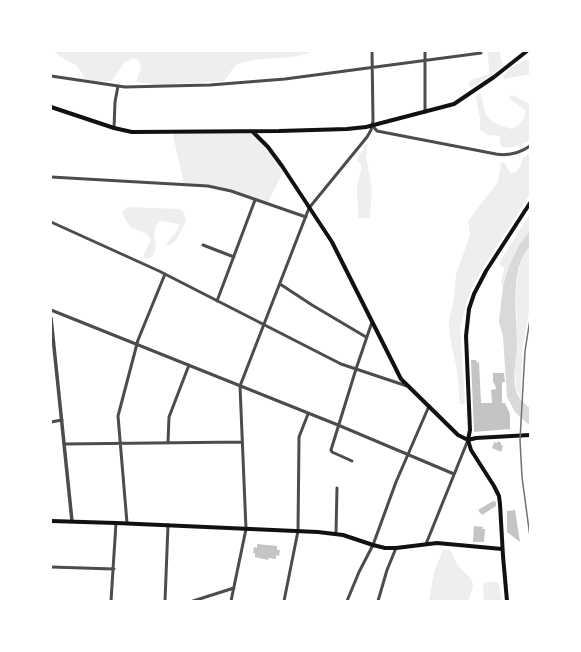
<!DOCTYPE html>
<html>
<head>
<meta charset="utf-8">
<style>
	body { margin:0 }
	#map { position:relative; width:581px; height:652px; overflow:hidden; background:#fff; font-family:Lato,sans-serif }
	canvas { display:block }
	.frame { position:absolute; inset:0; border:52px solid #fff; pointer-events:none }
</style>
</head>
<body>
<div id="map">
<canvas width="581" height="652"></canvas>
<div class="frame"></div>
</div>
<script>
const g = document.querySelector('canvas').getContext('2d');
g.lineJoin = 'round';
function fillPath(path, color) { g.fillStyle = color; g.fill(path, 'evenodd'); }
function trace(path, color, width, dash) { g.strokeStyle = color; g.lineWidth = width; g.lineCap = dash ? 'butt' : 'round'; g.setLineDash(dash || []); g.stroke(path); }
fillPath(new Path2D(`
	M54,51H313C290,62 262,55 238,64C233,67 228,76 224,81L159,85L136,82L141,67L139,61L134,58L124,63L112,81H94L85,79L77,66L58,55Z
	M488,51H499L503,65C495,74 482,83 470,88L469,83L472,80L489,74Z
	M530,59V74L505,79L503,76C509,69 521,60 530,59Z
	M478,94H481C483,100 483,107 485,113C490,124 502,126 512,129C520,125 524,120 526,111L511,100L509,97L512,95L530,104V140C521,145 513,149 502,147L500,143V136L488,135L480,130V119L476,96Z
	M172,131L253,132L284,170L267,204L226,189L184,184Z
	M366,144H368L366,156L372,189L370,218H357C361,208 356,199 357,189C357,180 362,174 361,164L358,162L357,160Z
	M530,153V194L483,268L472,287L465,307L460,328L465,401L463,405L460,404L457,370L450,338L449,322L454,297L456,274L470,235L468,221L498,182L501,163L504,162L510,173L516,172L521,165L523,158Z
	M128,207L180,209L184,213L186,221L177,239L170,245H167V243L178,229L179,224L160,221C147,235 162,241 152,257L146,259L144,258V254L151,240C147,230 138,232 130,227L123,215V211Z
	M530,214V231L519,245L509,266L503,286L501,284L504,269L499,263Z
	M530,246V305L522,353L521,398L516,390L515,366L517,343L516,291L518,273L525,252Z
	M443,550H450C453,554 454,560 457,564C470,580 479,578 468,601H429L434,572Z
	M490,582H496L499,584L502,601H484L483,586L485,583Z`), '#eee');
fillPath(new Path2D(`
	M530,231V246C509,270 517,313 517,342C517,357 512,377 516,391C518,398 525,404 530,408V426L515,412L507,397L503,336L499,322L503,286L509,266L519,245Z`), '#d9d9d9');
fillPath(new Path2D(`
	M471,360H476L477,363L479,362L481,403H492L491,390L496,389L495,385L493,382V373H504L505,382H502V403H505L510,414V429L474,432Z
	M498,441L501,443V445L503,446L501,452L492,448L494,442L497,443Z
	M493,501L496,502V506L482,515L478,510Z
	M515,510L520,542L507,532V511Z
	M474,526L483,527L482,529H485L484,542H473Z
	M257,544L277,546V550H280L279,556L276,555V559L269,558L268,560L255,557V553H253L254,547L257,548Z`), '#c4c4c4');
trace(new Path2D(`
	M51,76L125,87L210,85L285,79L481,53
	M425,112V51
	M372,125L377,131L496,154C508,156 520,153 530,146
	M114,128L115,102L118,86
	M51,177L208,186L231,191L306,217
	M51,222L159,271L341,364L407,386
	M203,245L234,257
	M280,284L312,305L366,337
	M217,301L255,200
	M51,310L338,425L454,474
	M51,422L62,420
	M168,442L169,417L189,365
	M64,444L242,442
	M352,461L332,452L331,450L356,369L372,322
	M127,523L118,416L138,340L165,274
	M336,533L337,488
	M426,544L468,440
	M51,567L114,569
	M111,601L116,523
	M165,601L168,525
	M193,601L234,588
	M231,601L246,529L240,386L309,208L367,137L371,130L373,121L372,51
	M284,601L298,531L299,437L308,414
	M347,601L359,572L373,545L396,482L429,406
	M378,601L387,570L396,548`), '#4c4c4c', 3);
trace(new Path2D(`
	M51,318L72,521`), '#4c4c4c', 3.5);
trace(new Path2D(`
	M51,107L114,128L132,132L279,131L347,129L366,127L454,104L494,77L527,51
	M253,132L268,147L282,166L332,242L401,379L458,435L468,440L471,450L494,486L499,496L500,504L503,556L507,601
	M468,440L470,430L466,336L469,309L474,294L486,271L530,203
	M468,440L476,438L530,435
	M51,521L116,523L318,532L343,535L373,545L385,548H396L437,543L502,549`), '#111', 4);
trace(new Path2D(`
	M530,319L525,351L520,440L522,477L530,537`), '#707070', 1.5);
</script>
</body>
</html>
